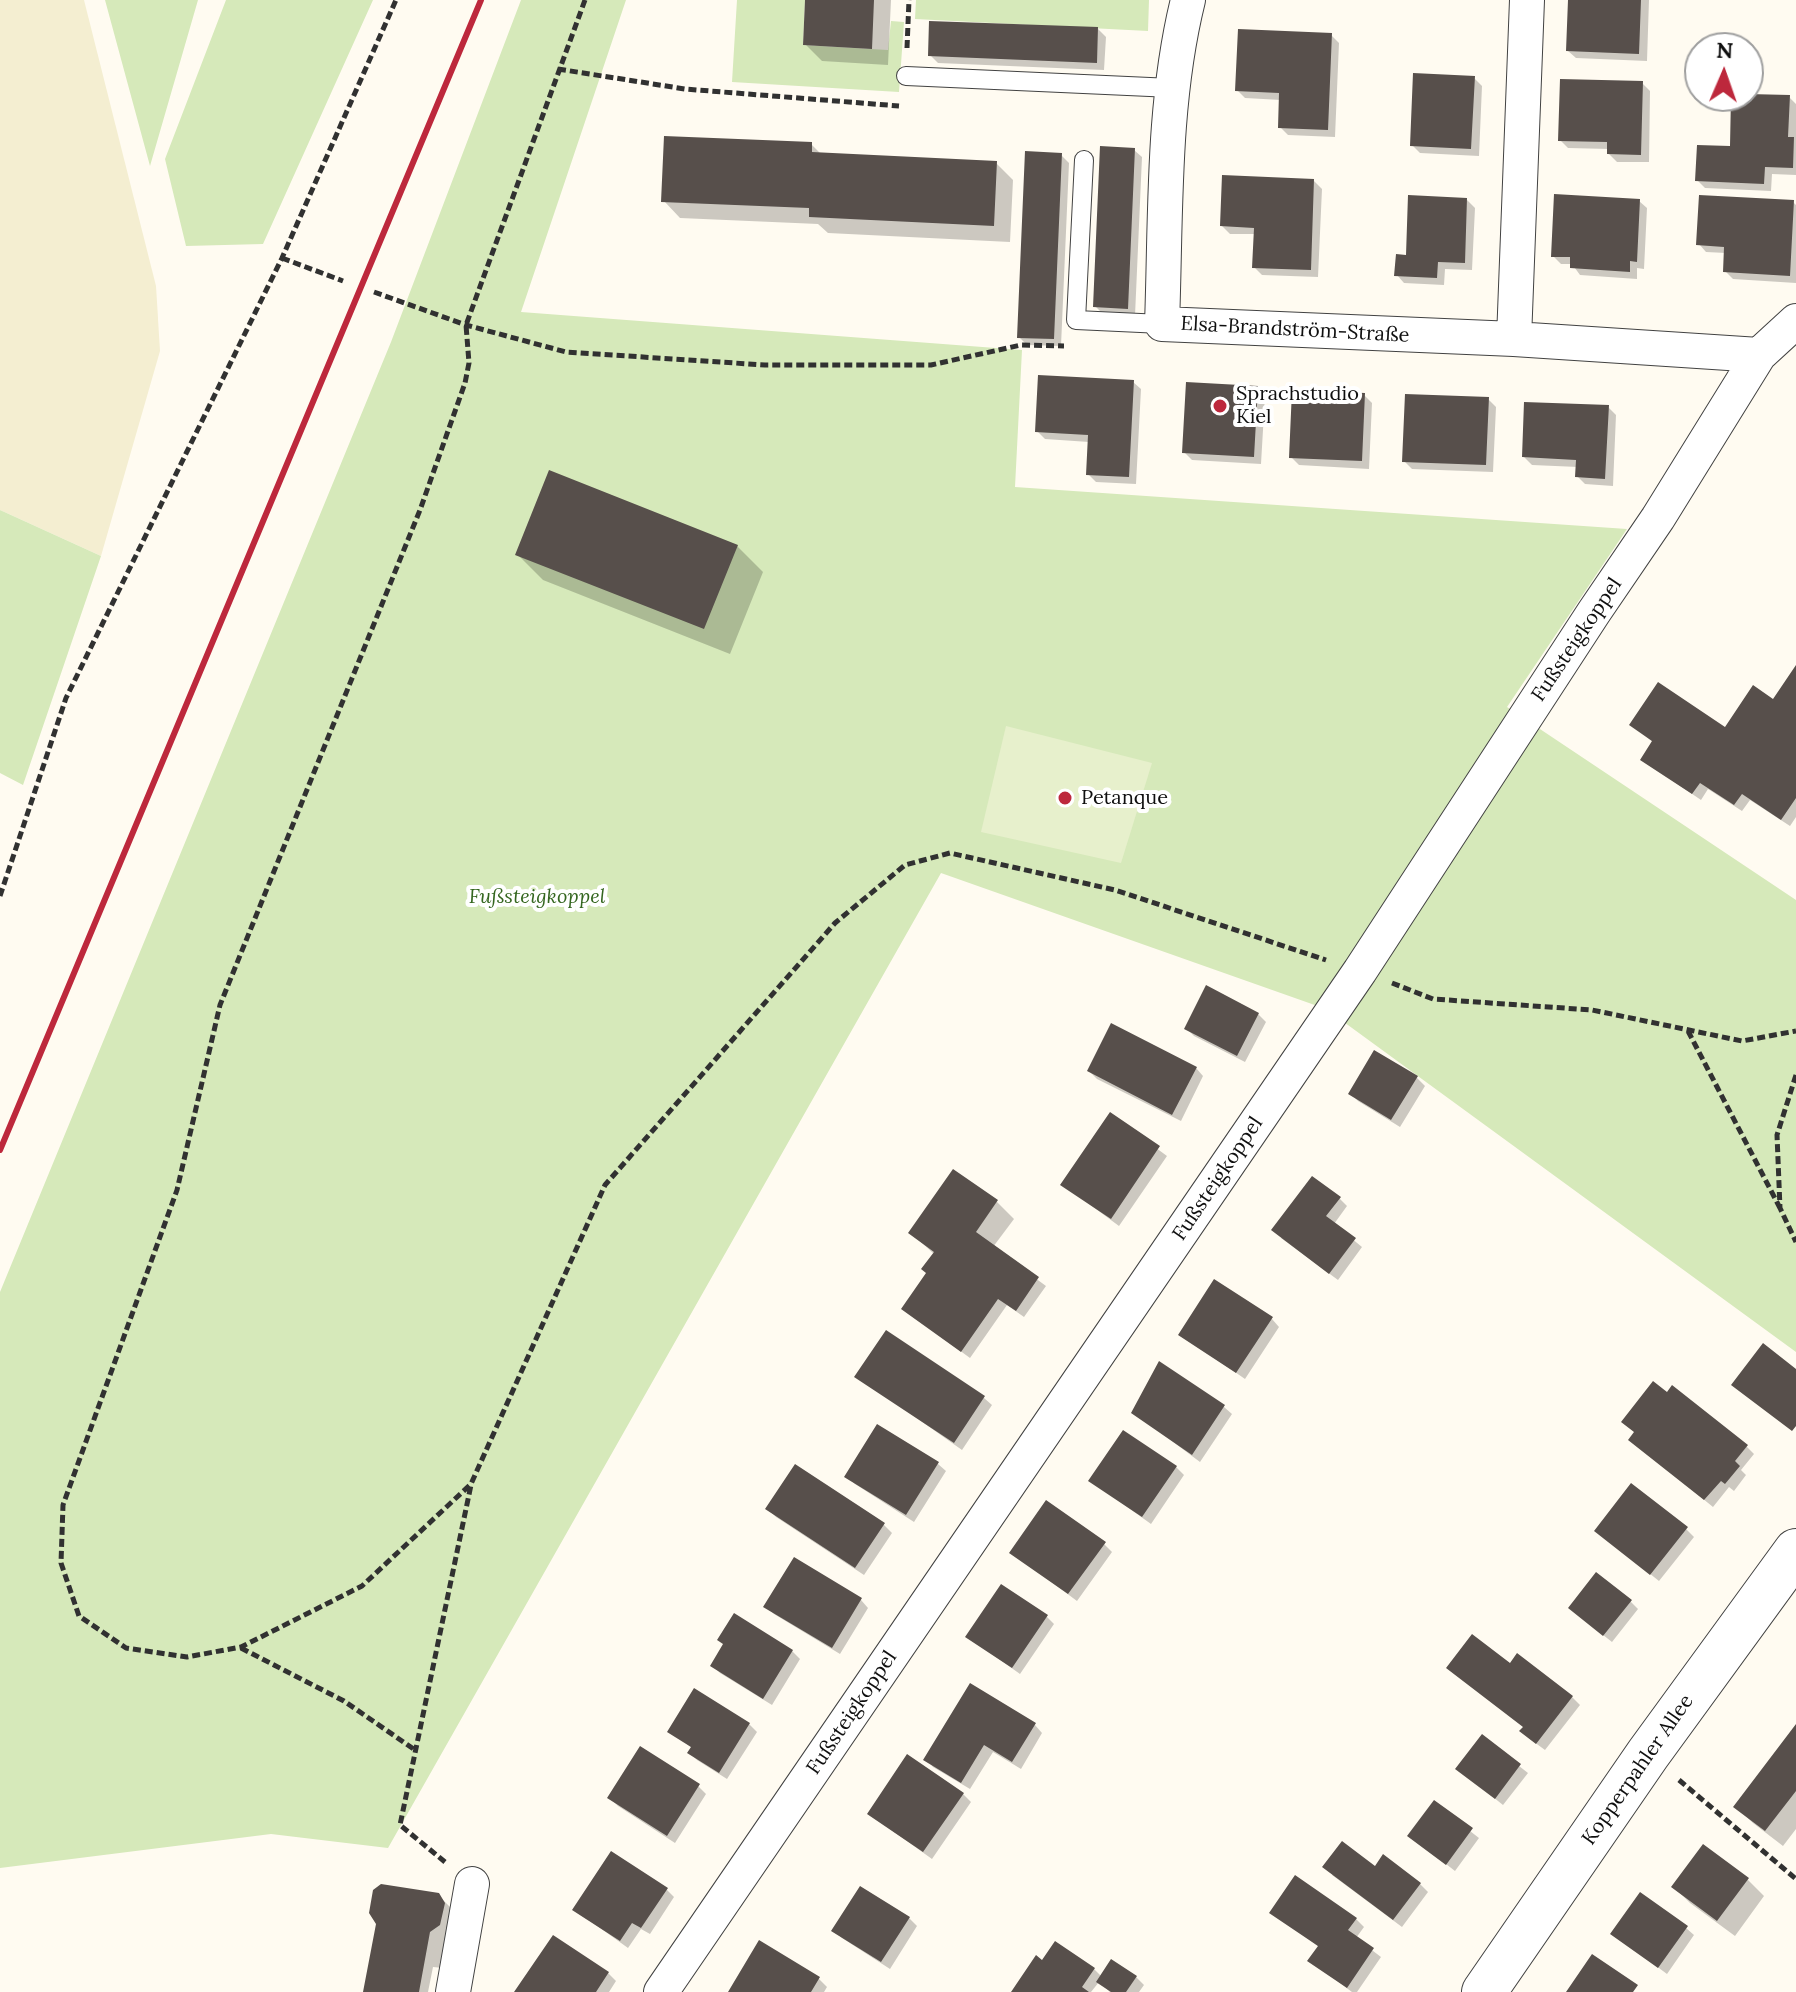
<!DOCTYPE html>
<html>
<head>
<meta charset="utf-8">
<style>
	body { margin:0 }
	#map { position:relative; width:1796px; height:1992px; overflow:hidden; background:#fffbf1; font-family:Lora,serif }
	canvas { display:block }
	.north { position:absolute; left:1684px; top:32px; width:80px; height:80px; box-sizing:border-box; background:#fff; border:2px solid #9f9f9f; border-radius:50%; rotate:2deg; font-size:22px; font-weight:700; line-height:32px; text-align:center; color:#0f0f0f }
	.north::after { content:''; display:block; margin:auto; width:28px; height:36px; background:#bd283c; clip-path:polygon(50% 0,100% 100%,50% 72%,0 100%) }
</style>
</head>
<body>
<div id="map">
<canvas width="1796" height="1992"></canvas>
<div class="north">N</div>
</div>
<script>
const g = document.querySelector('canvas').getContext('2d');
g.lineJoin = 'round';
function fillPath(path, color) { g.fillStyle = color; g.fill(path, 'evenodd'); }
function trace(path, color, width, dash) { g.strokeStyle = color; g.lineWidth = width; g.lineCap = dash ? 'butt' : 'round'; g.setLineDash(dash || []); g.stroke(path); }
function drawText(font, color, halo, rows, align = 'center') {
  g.font = font + ' Lora,serif'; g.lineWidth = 8; g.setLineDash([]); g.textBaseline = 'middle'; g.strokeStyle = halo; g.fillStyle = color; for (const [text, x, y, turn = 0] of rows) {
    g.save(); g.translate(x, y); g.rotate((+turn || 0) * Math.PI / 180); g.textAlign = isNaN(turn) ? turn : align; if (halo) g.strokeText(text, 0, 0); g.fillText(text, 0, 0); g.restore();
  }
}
fillPath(new Path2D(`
	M0,0H84L156,286L160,351L101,556L0,510Z`), '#f4eed1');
fillPath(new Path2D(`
	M105,0H198L150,166Z
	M226,0H373L263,244L186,246L165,159Z
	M521,0H626L521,312L1022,350L1015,487L1627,529L1507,707L1796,900V1352L1326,1009L941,873L388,1848L271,1834L0,1868V1292L391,342Z
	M737,0H805L803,45L888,50L891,21L904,22L899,92L732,82Z
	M916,0H1149L1148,31L915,19Z
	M0,510L101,556L23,785L0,773Z`), '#d6e9ba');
fillPath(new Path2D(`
	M1006,726L1152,763L1121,863L981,832Z`), '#e7f0cc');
fillPath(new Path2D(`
	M807,0H891L888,65L822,61L805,44Z
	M1570,0H1649L1647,61L1576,58L1568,51Z
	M1098,29L1106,37L1104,70L938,63L930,55Z
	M1331,35L1339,43L1335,137L1288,135L1280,127L1281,100L1245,98L1237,90Z
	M1474,78L1482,86L1479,156L1420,153L1412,145Z
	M1642,83L1650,91L1649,162H1617L1609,154V149L1568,148L1560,140Z
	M1733,96L1789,97L1796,104V175L1772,174L1771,191L1705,188L1697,180L1732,148Z
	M811,144L822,155L996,163L1013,180L1010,242L828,233L818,224L680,218L664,201Z
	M1134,150L1142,157L1135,316L1103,314L1095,306Z
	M1061,155L1069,163L1061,346L1027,345L1019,337Z
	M1314,181L1322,189L1318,277L1262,275L1254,267L1256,234H1230L1222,226Z
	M1467,200L1475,208L1472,270L1445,269L1444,285L1404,283L1397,275L1408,258Z
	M1639,201L1647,208L1644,269L1637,268V279L1580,275L1572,264H1561L1553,256Z
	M1793,202L1796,205V283L1733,279L1725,271L1726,253L1706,252L1699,244Z
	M1133,382L1141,389L1136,484L1096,482L1088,474L1089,442L1045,439L1037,431Z
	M1258,388L1265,396L1261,464L1192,460L1184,452Z
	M1364,395L1372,403L1369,469L1299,465L1291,457Z
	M1488,399L1496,407L1493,472L1412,469L1404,461Z
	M1608,407L1616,415L1613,486L1585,484L1577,476L1578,467L1532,465L1524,457Z
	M737,546L763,572L730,654L543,580L517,554Z
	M1796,668V817L1790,826L1750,800L1742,811L1708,789L1701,800L1642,760L1654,743L1632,725L1726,730L1774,702Z
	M1258,1014L1266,1022L1245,1062L1194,1036L1186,1028Z
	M1196,1068L1203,1076L1181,1121L1097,1079L1089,1071Z
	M1417,1078L1425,1086L1400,1127L1358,1101L1350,1093Z
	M1110,1114L1167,1156L1119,1226L1062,1184Z
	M954,1171L997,1202L1014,1219L993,1247L1046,1286L1024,1317L1007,1305L970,1358L903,1309L928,1274L934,1254L910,1232Z
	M1339,1198L1347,1206L1334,1224L1362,1247L1338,1280L1281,1238Z
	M1272,1319L1279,1327L1245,1379L1180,1334Z
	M857,1376L984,1398L992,1405L962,1450Z
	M1224,1407L1232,1414L1200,1462L1133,1412Z
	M1746,1446L1754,1454L1741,1470L1746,1475L1734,1491L1729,1487L1713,1507L1639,1447Z
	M938,1464L946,1471L914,1522L855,1484L847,1476Z
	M796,1467L884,1525L892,1533L864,1575L776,1517L768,1509Z
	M1176,1467L1184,1475L1151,1524L1091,1481Z
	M1686,1529L1694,1537L1659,1581L1605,1538Z
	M1104,1544L1112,1552L1077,1601L1011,1552Z
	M861,1600L868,1608L840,1654L774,1614L766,1607Z
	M1630,1601L1638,1609L1612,1642L1579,1616Z
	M735,1616L792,1651L800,1659L772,1705L720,1673L712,1665L725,1645Z
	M1046,1616L1054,1624L1020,1674L968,1637Z
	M1511,1665L1572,1697L1580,1705L1545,1750L1530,1739L1524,1728Z
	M749,1724L757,1732L727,1779L697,1760L689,1752L692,1748L670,1731Z
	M1035,1725L1042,1733L1021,1769L993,1752L970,1789L933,1767L926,1759Z
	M1796,1727V1829L1783,1846L1753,1823L1736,1807Z
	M1482,1737L1528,1773L1503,1805L1458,1769Z
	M698,1786L706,1794L675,1843L618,1806L610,1798Z
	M963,1794L971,1802L932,1859L869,1814Z
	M1434,1803L1479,1838L1455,1871L1410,1836Z
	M1375,1868L1420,1884L1428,1892L1402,1927L1332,1875Z
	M1747,1879L1764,1896L1735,1936L1690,1903L1674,1887Z
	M861,1888L909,1918L917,1926L890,1969L842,1938L834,1931Z
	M666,1889L674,1897L650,1934L641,1929L628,1948L575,1910Z
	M438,1895L456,1913L443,1968L433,1967L428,1992H365L378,1924Z
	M1272,1912L1356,1919L1364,1927L1356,1938L1381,1957L1357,1992H1352L1310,1961L1319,1947Z
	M1686,1928L1694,1935L1667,1974L1613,1934Z
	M554,1937L608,1973L616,1981L609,1992H517Z
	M1043,1962L1094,1969L1102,1977H1136L1144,1985L1139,1992H1110L1099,1982L1091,1992H1013Z
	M819,1979L827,1987L824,1992H730Z`), '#0003');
fillPath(new Path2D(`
	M805,0H874L872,49L803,45Z
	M1568,0H1641L1639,54L1566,51Z
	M929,21L1098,27L1097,63L928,56Z
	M1238,29L1332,33L1328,130L1278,128L1279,93L1235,91Z
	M1413,73L1475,76L1471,149L1410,146Z
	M1560,79L1643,81L1641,155L1607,154V142L1558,141Z
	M1748,94L1790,95L1788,137H1794L1793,168L1765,167L1764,184L1695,181L1697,145L1730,146L1731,96H1748Z
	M664,136L812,142V152L997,161L994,226L809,217V208L661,202Z
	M1100,146L1135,148L1128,309L1093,307Z
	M1025,151L1062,153L1054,339L1017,338Z
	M1222,175L1314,179L1311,270L1252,268L1254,228L1220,226Z
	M1554,194L1640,199L1637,262L1630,261V272L1570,268V257H1551Z
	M1408,195L1467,198L1465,263L1438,262L1437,278L1394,276L1396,254L1406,255Z
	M1699,195L1794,200L1790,276L1723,272L1724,247L1696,245Z
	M1038,375L1134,380L1129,477L1086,475L1088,435L1035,432Z
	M1186,382L1258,386L1254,457L1182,453Z
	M1292,390L1365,393L1362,461L1289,458Z
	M1405,394L1489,397L1486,465L1402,462Z
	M1524,402L1609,405L1605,479L1575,477L1576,460L1522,457Z
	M549,470L738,545L704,629L515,555Z
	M1796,665V798L1781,820L1742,794L1734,805L1700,783L1692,794L1640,760L1652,741L1629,725L1658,682L1725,727L1753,685L1773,699Z
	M1206,985L1259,1013L1237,1056L1184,1029Z
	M1111,1023L1197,1067L1172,1115L1087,1071Z
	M1374,1050L1418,1076L1391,1120L1348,1094Z
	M1110,1112L1160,1146L1111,1219L1060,1185Z
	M953,1169L998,1200L976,1232L1039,1277L1016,1311L998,1299L961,1352L901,1309L926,1273L921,1269L934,1252L908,1233Z
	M1312,1176L1341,1197L1326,1216L1356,1238L1329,1274L1271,1230Z
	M1214,1279L1273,1317L1236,1373L1178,1335Z
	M886,1330L985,1396L954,1443L854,1377Z
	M1763,1343L1796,1369V1426L1792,1431L1731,1385Z
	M1159,1361L1225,1405L1192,1455L1131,1413Z
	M1653,1381L1667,1392L1672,1385L1748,1445L1735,1461L1740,1466L1725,1484L1721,1481L1704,1500L1628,1440L1634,1432L1621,1422Z
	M877,1424L939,1462L906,1515L844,1477Z
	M1123,1430L1177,1466L1142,1517L1088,1481Z
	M795,1464L885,1523L855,1568L765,1509Z
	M1631,1483L1688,1527L1650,1575L1594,1531Z
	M1046,1500L1106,1542L1068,1594L1009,1553Z
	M794,1557L862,1598L832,1648L763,1607Z
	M1596,1572L1632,1600L1603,1636L1568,1608Z
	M1001,1584L1048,1615L1012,1668L965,1637Z
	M734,1613L793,1650L763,1699L710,1666L723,1644L717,1640Z
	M1472,1634L1510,1663L1517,1653L1573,1696L1536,1744L1519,1731L1523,1727L1446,1668Z
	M970,1683L1036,1723L1012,1762L984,1745L961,1783L923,1760Z
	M694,1688L750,1723L719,1773L687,1753L691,1747L667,1732Z
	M1796,1724V1791L1765,1831L1733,1807Z
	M1482,1734L1521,1764L1495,1799L1455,1769Z
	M640,1746L700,1784L667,1836L607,1798Z
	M907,1754L964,1793L923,1852L867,1814Z
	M1434,1800L1473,1828L1446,1865L1407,1836Z
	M1342,1841L1375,1866L1383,1854L1421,1883L1393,1920L1322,1867Z
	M1703,1844L1749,1878L1717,1921L1671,1887Z
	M611,1851L668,1888L641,1928L632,1923L620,1941L572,1910Z
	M1295,1875L1357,1918L1348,1930L1374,1948L1347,1988L1307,1961L1318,1946L1269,1913Z
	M381,1884L439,1893L445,1903L440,1925L430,1932L419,1992H363L376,1924L369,1913L373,1890Z
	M860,1886L910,1917L881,1962L831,1931Z
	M1640,1892L1688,1926L1658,1968L1610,1934Z
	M553,1935L609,1972L596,1992H514Z
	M759,1940L820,1977L811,1992H728Z
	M1055,1941L1095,1968L1082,1987L1089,1992H1011L1036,1955L1042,1960Z
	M1592,1954L1638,1985L1633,1992H1566Z
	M1111,1959L1137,1976L1126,1992H1111L1096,1982Z`), '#574f4b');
const service = new Path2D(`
	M906,76L1172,88
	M1084,160L1076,320L1162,324`);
const minor = new Path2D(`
	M1188,0C1162,105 1166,217 1162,324L1514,339L1759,355L1796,321
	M1514,339L1527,0
	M453,1992L472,1884
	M661,1992L1360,971L1594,612L1658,518L1759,355`);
const tertiary = new Path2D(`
	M1484,1992L1648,1754L1796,1551`);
trace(service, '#424242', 20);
trace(minor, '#424242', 36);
trace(tertiary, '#424242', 46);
trace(new Path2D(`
	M585,0L466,325L469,363L465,383L420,510L220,1005L177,1190L63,1505L61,1563L79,1616L126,1648L187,1657L241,1647L362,1586L471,1484L605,1185L835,923L905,865L950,853L1115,890L1326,960
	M907,48L909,0
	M558,69L685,89L899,106
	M282,258L343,281
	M374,292L466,325L566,352L765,365H931L1021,345L1064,346
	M0,896L66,698L282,258L396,0
	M1392,983L1433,999L1592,1010L1742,1041L1796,1031
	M1688,1031L1780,1208
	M1796,1075L1777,1135L1780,1208L1796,1242
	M241,1648L344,1701L415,1750
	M1679,1780L1796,1879
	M445,1862L400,1825L471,1485`), '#313131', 5, [8, 4]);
trace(service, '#fff', 18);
trace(minor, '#fff', 34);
trace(tertiary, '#fff', 44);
trace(new Path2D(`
	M0,1150L481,0`), '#bd283c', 6);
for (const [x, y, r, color] of [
	[1220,406,8,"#bd283c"],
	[1065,798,8,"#bd283c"]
]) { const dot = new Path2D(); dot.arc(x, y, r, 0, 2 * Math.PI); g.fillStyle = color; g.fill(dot); trace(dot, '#fff', 3); }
drawText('20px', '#0f0f0f', '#fff', [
	["Elsa-Brandström-Straße",1295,330,3],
	["Fußsteigkoppel",1577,640,-56],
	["Fußsteigkoppel",1218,1179,-56],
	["Fußsteigkoppel",852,1713,-56],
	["Kopperpahler Allee",1638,1770,-55]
]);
drawText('20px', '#0f0f0f', '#fff', [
	["Sprachstudio",1236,394],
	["Kiel",1236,417],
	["Petanque",1081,798]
], 'left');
drawText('italic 20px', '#34661f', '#fff', [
	["Fußsteigkoppel",537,897]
]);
</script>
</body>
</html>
